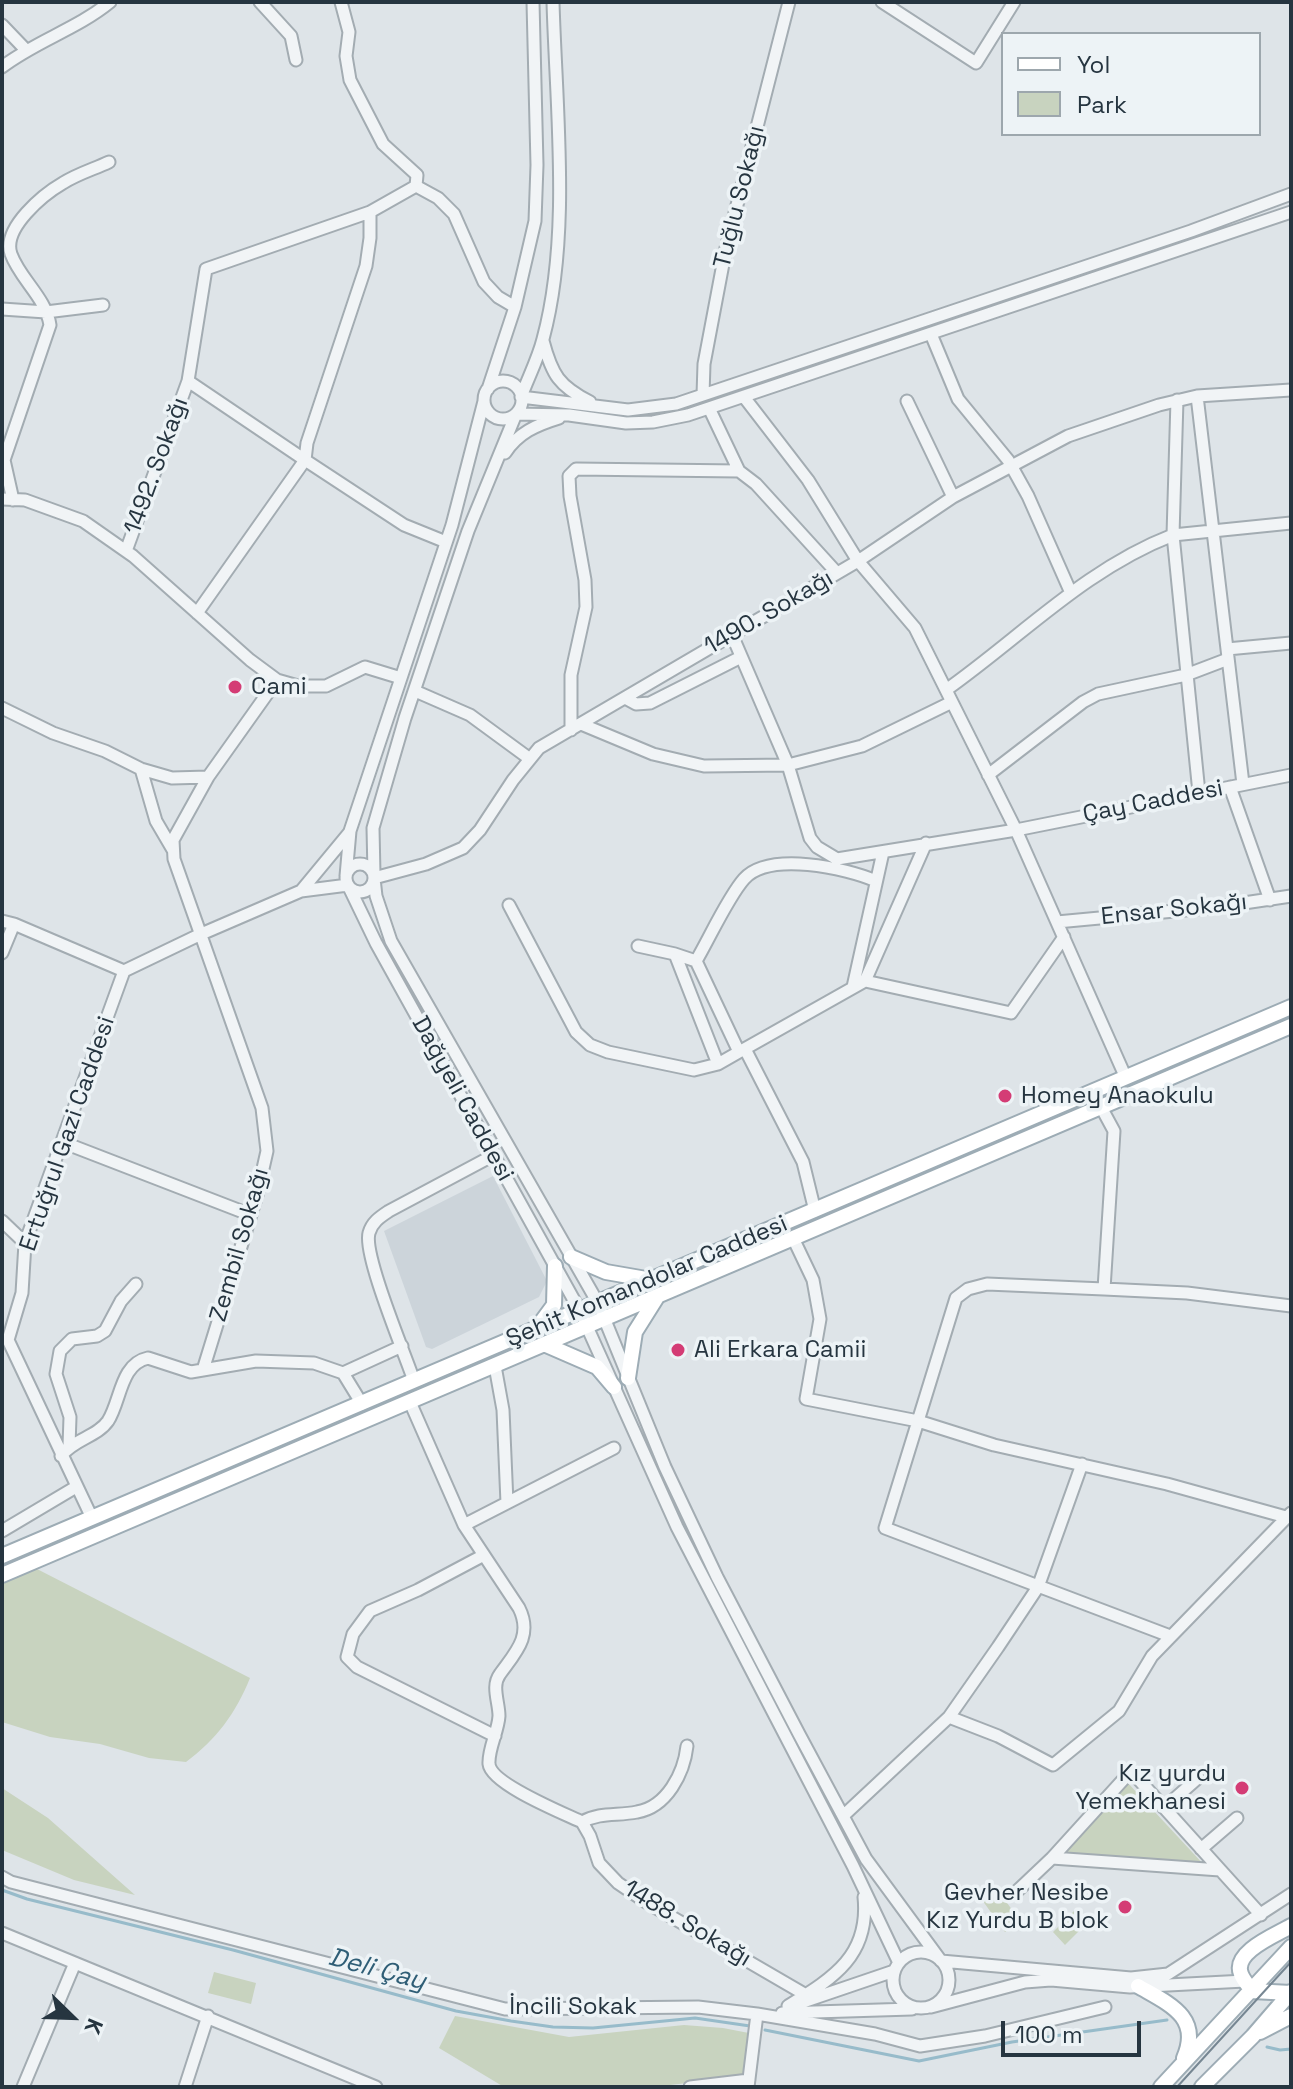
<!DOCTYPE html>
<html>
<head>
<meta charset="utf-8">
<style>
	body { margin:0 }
	#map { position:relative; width:1293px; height:2089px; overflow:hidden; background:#dee4e8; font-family:"Space Grotesk",sans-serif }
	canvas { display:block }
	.frame { position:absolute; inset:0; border:4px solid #263540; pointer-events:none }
	.legend { position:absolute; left:1001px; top:32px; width:260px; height:104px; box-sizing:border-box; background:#edf3f6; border:2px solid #9da7ad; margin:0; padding:10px 14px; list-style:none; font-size:24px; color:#263540 }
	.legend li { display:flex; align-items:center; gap:16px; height:40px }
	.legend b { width:40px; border:2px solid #9da7ad }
	.north { position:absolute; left:32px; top:1977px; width:80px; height:80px; -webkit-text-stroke:6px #edf3f6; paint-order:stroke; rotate:113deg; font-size:22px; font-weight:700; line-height:32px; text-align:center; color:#263540 }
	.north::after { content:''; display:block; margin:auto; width:28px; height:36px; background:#263540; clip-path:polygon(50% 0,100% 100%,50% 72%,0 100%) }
	.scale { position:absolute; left:1001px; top:2021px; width:140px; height:36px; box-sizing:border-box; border:4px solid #263540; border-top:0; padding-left:10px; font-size:24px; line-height:28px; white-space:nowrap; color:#263540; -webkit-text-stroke:6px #edf3f6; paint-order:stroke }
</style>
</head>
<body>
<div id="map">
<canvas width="1293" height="2089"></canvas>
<div class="frame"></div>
<ul class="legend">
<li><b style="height:10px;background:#fff"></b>Yol</li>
<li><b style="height:22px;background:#c8d3bf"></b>Park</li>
</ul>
<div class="north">K</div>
<div class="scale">100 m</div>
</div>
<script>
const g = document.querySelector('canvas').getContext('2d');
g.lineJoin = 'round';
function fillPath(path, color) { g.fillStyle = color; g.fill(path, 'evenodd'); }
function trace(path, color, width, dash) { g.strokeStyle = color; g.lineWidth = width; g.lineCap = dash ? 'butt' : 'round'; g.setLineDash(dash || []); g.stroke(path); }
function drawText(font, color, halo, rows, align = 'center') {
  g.font = font + ' "Space Grotesk",sans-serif'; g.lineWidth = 7; g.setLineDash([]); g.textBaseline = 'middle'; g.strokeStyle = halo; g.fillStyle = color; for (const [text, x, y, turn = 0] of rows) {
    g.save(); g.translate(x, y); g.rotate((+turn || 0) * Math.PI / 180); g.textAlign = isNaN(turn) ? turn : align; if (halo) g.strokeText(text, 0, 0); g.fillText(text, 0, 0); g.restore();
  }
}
fillPath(new Path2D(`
	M493,1176L547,1281L539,1297L432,1349L426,1347L384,1231Z`), '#ccd4da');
fillPath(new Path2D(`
	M37,1569L250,1678C236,1713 216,1740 186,1762L149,1758L100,1744L50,1737L2,1722V1584Z
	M1127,1782L1205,1866L1057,1857Z
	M2,1788L48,1818L135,1895L74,1880L2,1850Z
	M995,1886L1020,1921L1005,1932L980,1897Z
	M1074,1911L1086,1924L1065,1945L1053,1932Z
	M214,1972L256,1983L251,2004L208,1993Z
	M455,2016L569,2037L684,2025L723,2028L754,2034L747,2076L653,2087H504L439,2048Z`), '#c8d3bf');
trace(new Path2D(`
	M2,1890L27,1899L233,1950L456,2011L511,2021L553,2027L593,2028L695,2018L750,2026
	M765,2030L919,2061L1012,2042L1167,2020
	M1267,2047L1280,2050L1291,2049`), '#97bbca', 3);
const minor = new Path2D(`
	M260,2L291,36L296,60
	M341,2L349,32L346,56L350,80L383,144L417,175L416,186L438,198L454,214L484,282L498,297L515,307
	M553,2C556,109 571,236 543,339C538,359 528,378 521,397L628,410L676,404L1191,231L1291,194
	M882,2L976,63L1014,2
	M2,25L25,49
	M2,67C36,41 77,29 110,2
	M2,309L46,312L103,305
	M931,334L958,399L1008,460L1028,496L1071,593
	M543,341C552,375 559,386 590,402
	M188,381L305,460L307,443L366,266L370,238V212
	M484 400a19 19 0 1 1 38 0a19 19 0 1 1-38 0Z
	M488,389L515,307L535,221L537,165L533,2
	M1291,390L1197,396L1159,405L1068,436L953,497L858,561L539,748L513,780L480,830L463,848L426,864L374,878L376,896L391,941L598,1303L665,1467L717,1577L799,1734L866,1859L941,1961L1131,1978L1168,1974L1291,1894
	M703,395L704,364L726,248L789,2
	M1197,396L1243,784
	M744,397L808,480L858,561L915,628L1016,830L1126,1078
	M1177,400L1173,535L1199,793
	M907,401L953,497
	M709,408L739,471L756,484L837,573
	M505,453C518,433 536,425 559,418
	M2,499L25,500L83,521L133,556L250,660L277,680L298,686H326L365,667L401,678
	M13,500L4,460L50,325C46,298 20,279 11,254C2,228 44,194 63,183C77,174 94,169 109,162
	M126,551L188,381L206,269L370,212L416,186
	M197,613L305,460L404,525L446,542
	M732,635L788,765L862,746L952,702
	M1227,649L1291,643
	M946,690C1021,637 1085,569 1173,535L1291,523
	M415,691L470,715L530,759
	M625,698L636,704L650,703L741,657
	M2,708L53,733L105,751L141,769L172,778L208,777
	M581,724L653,754L704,766L788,765L810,838L817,847L837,859L1016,830L1291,775
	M571,730V675L586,607L585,580L570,496L569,476L576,469L739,471
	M141,769L156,821L173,850
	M988,775L1083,702L1098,694L1186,675L1228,659
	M1230,787L1270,900
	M926,843L865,981L1011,1013L1064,937
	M346 878a14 14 0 1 1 28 0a14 14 0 1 1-28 0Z
	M374,874L373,828L405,718L468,531L516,414L569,415L626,423L653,422L688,415L1291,212
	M346,876L350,831L452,525L484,401
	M301,891L349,833
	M509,905L576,1032L590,1045L608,1052L694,1070L718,1064L739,1052
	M2,921L14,924L124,971
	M1057,922L1217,907L1291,896
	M638,946L675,954L696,961L739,1052L865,981
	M2,953L14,924
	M675,954L718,1064
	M696,961C709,939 728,897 744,879C769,851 846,868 876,881
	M124,971L199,935L301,891L348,885L376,943L580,1311L677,1527L853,1866L899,1963
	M853,987L883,852
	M745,1049L803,1162L815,1211
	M1101,1107L1114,1131L1104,1289L1187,1293L1291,1306
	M62,1142L251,1215
	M2,1221L25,1243
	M793,1238L813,1280L820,1319L806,1399L918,1421L994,1445L1167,1484L1286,1517
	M1104,1289L987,1284L968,1289L956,1298L885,1528L1170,1636
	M495,1366L503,1410L507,1503
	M203,1370L257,1195L267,1151L262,1108L174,859L173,840L208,777L277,680
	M343,1373L402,1346
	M414,1381C405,1354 363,1255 369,1233C372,1222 380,1217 389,1211L494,1155
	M410,1402L464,1525L519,1608C533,1636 515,1653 500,1674C491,1686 499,1702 499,1716C498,1732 488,1749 489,1764C491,1784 563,1813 582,1822L590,1836L599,1863L618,1883L646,1902L806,1995
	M69,1446L70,1417L56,1374L60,1351L72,1339L97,1336L105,1331L121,1301L136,1284
	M61,1456C74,1439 97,1437 108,1421C121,1401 120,1364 148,1358L191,1372L256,1361L314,1363L343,1373L362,1404
	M92,1518L8,1340L22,1293L25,1243L124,971
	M464,1525L614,1448
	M2,1531L76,1487
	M484,1555L418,1590L370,1611L353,1634L347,1657L357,1667L495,1736
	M949,1717L998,1736L1053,1765L1119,1711L1152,1656L1291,1513
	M1164,1808L1198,1778
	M843,1816L949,1717L998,1647L1038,1587L1082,1464
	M582,1822C600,1812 617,1816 637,1812C667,1807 684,1773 687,1746
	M1201,1849L1237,1818
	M1052,1858L1220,1870
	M2,1877L11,1882L505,2009L698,2007L757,2014L875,2034L920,2046L985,2036L1105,2007
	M1014,1894L1052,1858L1131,1771L1261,1915
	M2,1933L376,2087
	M893 1980a28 28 0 1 1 56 0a28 28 0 1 1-56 0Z
	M800,2003L894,1971
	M788,2006C833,1978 870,1956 864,1897
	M931,2007L1025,1982L1051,1980L1130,1987L1245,1981
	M782,2013L912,2009
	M23,2087L75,1963
	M185,2087L208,2016
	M690,2087L749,2080
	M748,2087L757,2014`);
const major = new Path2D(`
	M571,1257L606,1272L652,1280
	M537,1328L554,1305L555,1266
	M544,1344L597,1367L614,1387
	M628,1378L635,1332L657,1297
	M2,1556L1291,1007
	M2,1575L1291,1026
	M1291,1926C1276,1935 1232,1952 1241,1974C1243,1980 1249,1986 1252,1991L1291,1993
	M1138,1986C1169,2004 1202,2017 1184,2058
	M1260,2032L1291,2016
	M1161,2087L1291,1947
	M1202,2087L1253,2036L1291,1992`);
trace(minor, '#a3acb2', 15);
trace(major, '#9dacb5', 18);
trace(minor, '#f1f4f6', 11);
trace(major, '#fff', 14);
trace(new Path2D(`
	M1177,2087L1291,1962`), '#778793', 2);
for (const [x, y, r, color] of [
	[235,687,8,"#d43c75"],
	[1005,1096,8,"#d43c75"],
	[678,1350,8,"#d43c75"],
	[1242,1788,8,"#d43c75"],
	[1125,1907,8,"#d43c75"]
]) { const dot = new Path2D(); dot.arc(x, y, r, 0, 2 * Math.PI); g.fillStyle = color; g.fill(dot); trace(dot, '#edf3f6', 3); }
drawText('24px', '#263540', '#edf3f6', [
	["Tuğlu Sokağı",740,197,-76],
	["1492. Sokağı",157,466,-70],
	["1490. Sokağı",769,613,-30],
	["Çay Caddesi",1153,802,-11],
	["Ensar Sokağı",1174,910,-6],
	["Dağyeli Caddesi",462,1099,61],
	["Ertuğrul Gazi Caddesi",68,1134,-71],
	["Zembil Sokağı",240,1245,-74],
	["Şehit Komandolar Caddesi",647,1282,-23],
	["1488. Sokağı",687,1924,31],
	["İncili Sokak",573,2007]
]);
drawText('24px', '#263540', '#edf3f6', [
	["Cami",251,687],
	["Homey Anaokulu",1021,1096],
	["Ali Erkara Camii",694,1350],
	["Kız yurdu",1226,1774,"right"],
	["Yemekhanesi",1226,1802,"right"],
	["Gevher Nesibe",1109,1893,"right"],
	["Kız Yurdu B blok",1109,1921,"right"]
], 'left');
drawText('italic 26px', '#2f5e76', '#edf3f6', [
	["Deli Çay",377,1970,15]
]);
</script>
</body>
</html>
